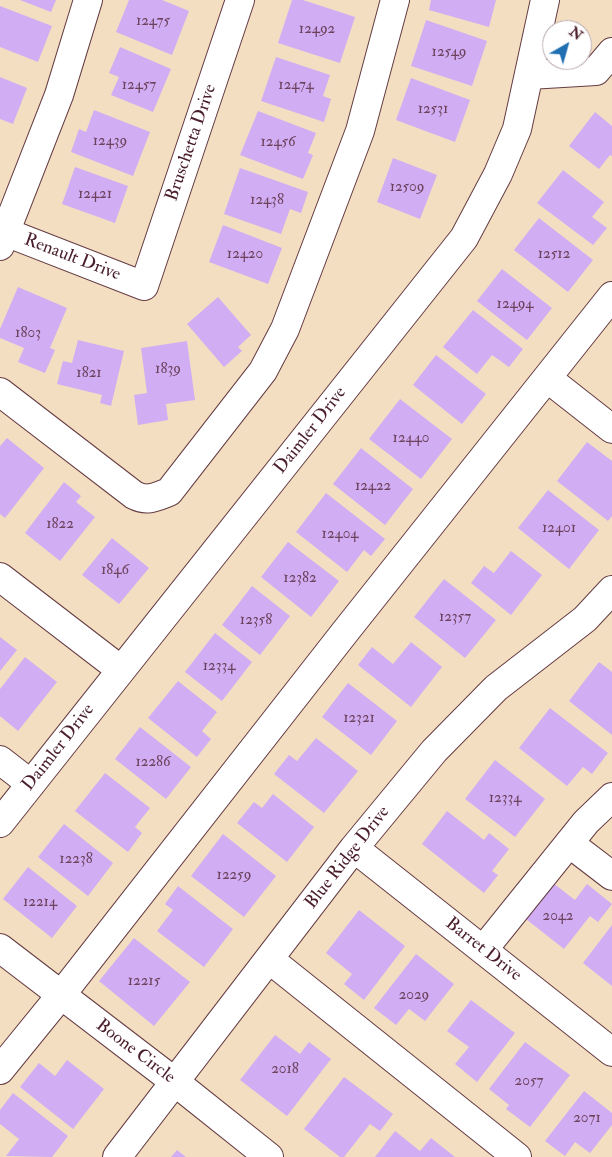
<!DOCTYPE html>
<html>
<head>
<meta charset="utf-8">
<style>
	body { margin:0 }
	#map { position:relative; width:612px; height:1157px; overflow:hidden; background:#f4dec2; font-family:"IM FELL Double Pica",serif }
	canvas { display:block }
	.north { position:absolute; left:542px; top:20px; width:50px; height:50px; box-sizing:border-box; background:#fff; border:1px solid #b7a5aa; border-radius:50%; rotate:38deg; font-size:14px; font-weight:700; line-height:20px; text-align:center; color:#4a1f2b }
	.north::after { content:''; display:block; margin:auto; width:18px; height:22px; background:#1f6fb2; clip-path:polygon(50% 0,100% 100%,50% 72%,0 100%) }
</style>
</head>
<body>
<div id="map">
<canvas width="612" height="1157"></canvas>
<div class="north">N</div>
</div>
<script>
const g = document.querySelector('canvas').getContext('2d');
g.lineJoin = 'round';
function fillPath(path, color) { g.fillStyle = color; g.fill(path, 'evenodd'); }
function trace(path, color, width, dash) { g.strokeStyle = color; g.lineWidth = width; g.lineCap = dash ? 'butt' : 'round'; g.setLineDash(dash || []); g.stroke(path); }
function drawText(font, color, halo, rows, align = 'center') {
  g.font = font + ' "IM FELL Double Pica",serif'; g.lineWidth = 4; g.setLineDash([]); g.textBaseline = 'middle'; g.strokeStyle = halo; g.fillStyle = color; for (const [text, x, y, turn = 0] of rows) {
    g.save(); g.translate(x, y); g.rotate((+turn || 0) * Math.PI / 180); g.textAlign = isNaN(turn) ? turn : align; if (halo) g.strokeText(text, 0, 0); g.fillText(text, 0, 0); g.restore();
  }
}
fillPath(new Path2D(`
	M20,0H56L51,12Z
	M129,0H162L189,11L172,55L116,32Z
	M292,0H303L355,17L340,63L278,43Z
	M431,0H496L489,27L429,10Z
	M0,6L52,26L38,62L0,47Z
	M426,20L487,41L472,86L411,66Z
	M120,47L171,69L153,112L111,95L119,77L109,73Z
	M276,57L330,75L323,96L331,99L324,122L261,101Z
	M0,77L27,88L13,124L0,119Z
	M411,78L470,100L455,142L396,120Z
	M94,110L150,132L133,176L71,152L79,129L86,132Z
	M258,111L316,133L308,153L313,155L303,179L240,155Z
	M595,112L612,126V156L610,155L599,169L569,146Z
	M393,158L437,175L420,219L377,202Z
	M75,167L128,186L115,223L62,204Z
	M240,168L308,192L301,213L290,209L281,234L224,214Z
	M563,170L604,202L592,217L607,228L593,245L537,203Z
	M539,218L593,260L568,292L514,250Z
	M223,225L282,248L268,284L209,262Z
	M502,269L552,308L527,340L477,301Z
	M18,287L67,308L50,348L55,350L45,373L18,362L24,348L0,338V329Z
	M218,297L251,335L238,347L242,351L224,367L187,324Z
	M473,310L523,349L509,367L492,355L477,374L443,347Z
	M78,340L124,351L111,406L100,403L102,395L57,384L63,361L72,363Z
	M187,341L195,400L166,404L168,420L138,425L134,395L147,393L141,348Z
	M436,355L486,394L462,424L413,385Z
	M400,399L452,439L421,479L369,439Z
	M7,438L44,468L5,518L0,514V446Z
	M587,442L612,461V516L608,521L557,481Z
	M361,448L413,489L385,525L333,484Z
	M64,482L81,496L76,502L95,517L60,561L25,533Z
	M548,490L599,530L569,569L518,528Z
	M326,493L385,539L371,556L364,550L347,572L296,532Z
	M112,538L149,568L119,604L82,575Z
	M288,542L339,581L311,617L261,577Z
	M511,551L542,575L511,615L471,583L484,566L494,573Z
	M444,579L496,620L465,658L414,617Z
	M252,586L290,616L260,655L222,625Z
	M215,633L252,662L222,701L185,672Z
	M0,637L17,650L0,671Z
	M411,642L442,667L411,707L358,665L372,647L393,664Z
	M25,657L57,682L18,731L0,716V689Z
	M599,662L612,672V735L569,701Z
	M178,681L217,712L202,731L211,739L197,757L148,718Z
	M348,683L397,721L371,755L322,717Z
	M550,708L608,753L592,774L583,767L567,786L519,748Z
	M140,727L191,767L166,799L115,759Z
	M316,738L358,771L324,813L274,774L289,755L297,761Z
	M495,760L545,799L515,837L465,799Z
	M105,773L150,808L135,827L142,833L128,852L75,811Z
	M273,794L314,827L287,862L237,823L254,802L262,808Z
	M447,811L484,840L489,833L509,849L492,871L498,875L484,893L422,844Z
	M64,824L113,863L88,896L38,857Z
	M223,834L276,876L244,917L191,876Z
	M28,867L77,906L52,938L3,899Z
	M553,883L575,900L587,884L612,904L598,922L590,916L564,949L526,919Z
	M178,886L233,929L204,967L157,931L173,910L165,904Z
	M359,910L405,946L364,1000L344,984L352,974L326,953Z
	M612,925V986L583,963Z
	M134,938L190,982L154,1026L99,981Z
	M416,954L454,984L425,1021L409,1009L396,1025L374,1008Z
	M471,1000L515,1033L477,1082L455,1064L469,1047L447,1031Z
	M275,1035L300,1054L309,1042L331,1059L287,1116L240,1080Z
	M525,1042L570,1075L530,1127L506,1109L509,1105L489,1089Z
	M67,1060L104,1089L73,1129L20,1087L39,1063L55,1076Z
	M344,1077L393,1114L380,1131L370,1124L344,1157H340L304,1129Z
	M584,1091L612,1113V1125L590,1153L575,1142L565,1156L545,1141Z
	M13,1093L68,1136L52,1157L6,1156L19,1139L0,1124V1110Z
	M395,1131L420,1151L431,1138L455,1157H375Z
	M177,1150L186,1157H171Z`), '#d1adf3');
const minor = new Path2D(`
	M529,75L596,71L612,52
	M0,230L144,286L240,0
	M0,246L59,95L88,0
	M547,378L612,429
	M0,392L134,495C147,502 156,497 169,492L263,371L285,329L360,131L395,0
	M0,577L121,670
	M0,760L31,784
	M0,823L464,238L498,174L517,129L545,0
	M569,843L612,876
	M354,848L612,1052
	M0,948L175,1082L269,1157
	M483,950L586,822L612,797
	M269,959L517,1157
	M0,1070L61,995L345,632L612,296
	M117,1157L354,848L434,751L496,688L585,619L612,590`);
trace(minor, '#643c42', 30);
trace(minor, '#fff', 28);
drawText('15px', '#6c425d', null, [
	["12475",153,22],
	["12492",317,30],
	["12549",449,53],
	["12457",139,86],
	["12474",296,86],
	["12531",433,110],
	["12439",110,142],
	["12456",278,143],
	["12509",407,188],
	["12421",95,195],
	["12438",267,201],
	["12420",245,255],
	["12512",554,255],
	["12494",515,305],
	["1803",28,334],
	["1839",168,370],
	["1821",89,374],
	["12440",411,439],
	["12422",373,487],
	["1822",60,525],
	["12401",559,529],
	["12404",340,535],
	["1846",115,571],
	["12382",300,579],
	["12357",455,618],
	["12358",256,621],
	["12334",219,667],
	["12321",359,719],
	["12286",153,763],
	["12334",505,799],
	["12238",76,860],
	["12259",234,876],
	["12214",40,903],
	["2042",558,917],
	["12215",144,982],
	["2029",414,996],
	["2018",285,1070],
	["2057",529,1082],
	["2071",587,1119]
]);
drawText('18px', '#4a1f2b', '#fff', [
	["Bruschetta Drive",192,143,-71],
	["Renault Drive",72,258,21],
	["Daimler Drive",311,431,-52],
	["Daimler Drive",59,748,-52],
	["Blue Ridge Drive",348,858,-52],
	["Barret Drive",483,950,38],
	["Boone Circle",135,1052,37]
]);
</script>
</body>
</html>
